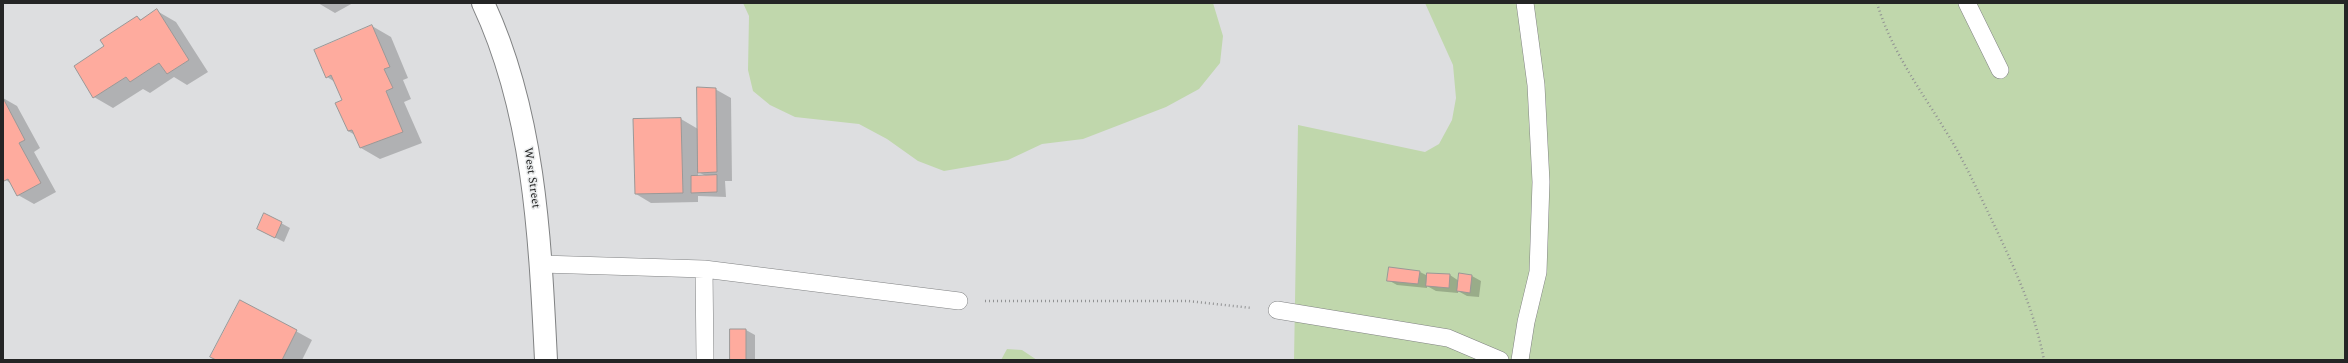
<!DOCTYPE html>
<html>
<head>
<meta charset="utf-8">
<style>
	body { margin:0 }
	#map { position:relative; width:2348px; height:363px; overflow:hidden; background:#dddee0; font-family:Spectral,serif }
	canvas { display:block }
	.frame { position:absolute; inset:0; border:4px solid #242525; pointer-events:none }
</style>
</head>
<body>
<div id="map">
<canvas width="2348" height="363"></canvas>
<div class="frame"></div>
</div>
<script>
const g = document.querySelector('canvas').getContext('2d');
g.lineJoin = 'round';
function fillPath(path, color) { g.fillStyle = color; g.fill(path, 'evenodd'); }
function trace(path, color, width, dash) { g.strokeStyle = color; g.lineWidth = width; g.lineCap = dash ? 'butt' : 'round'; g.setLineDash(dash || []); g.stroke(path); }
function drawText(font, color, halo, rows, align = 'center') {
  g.font = font + ' Spectral,serif'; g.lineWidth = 3; g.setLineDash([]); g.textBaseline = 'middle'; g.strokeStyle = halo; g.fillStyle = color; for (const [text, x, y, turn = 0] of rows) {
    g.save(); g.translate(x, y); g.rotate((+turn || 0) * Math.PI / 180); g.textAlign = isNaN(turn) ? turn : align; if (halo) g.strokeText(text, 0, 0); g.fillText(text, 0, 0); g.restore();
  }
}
fillPath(new Path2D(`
	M743,3H1213L1223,36L1220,63L1199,89L1166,107L1083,139L1042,144L1008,160L944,171L918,161L887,139L859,124L795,117L770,105L753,91L748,70L749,16Z
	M1425,3H2345V360H1294L1298,125L1425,152L1439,144L1452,120L1456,98L1453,65Z
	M1007,349L1022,350L1037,360H1001Z`), '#c0d7ac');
fillPath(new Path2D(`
	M318,3H353L335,13Z
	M157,11L176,22L208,72L187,85L174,77L150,93L143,89L113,108L94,97L105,47L137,17L142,20Z
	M372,26L391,37L408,78L403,80L411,99L404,102L422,143L380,159L361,148L355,135L348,131L344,101L335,82L327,77Z
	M715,89L731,98L732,181H725L726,197L698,196V202L651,203L636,194L634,120L681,119L698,129ZM698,172L706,176L698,177Z
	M3,98L17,106L40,148L34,152L56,192L34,204L18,195L13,185L3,178Z
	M281,223L290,228L284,242L258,229Z
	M1420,272L1428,276V274L1450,275L1459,281L1460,274L1472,276L1481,281L1479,297L1467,296L1458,291V293L1436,291L1427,286V288L1397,285L1388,280Z
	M241,301L312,340L302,360H218Z
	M746,330L755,335V360H731Z`), '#0003');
const building = new Path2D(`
	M157,9L189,60L167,74L159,63L130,82L126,77L93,98L74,66L104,46L100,40L137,16L140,20Z
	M372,25L390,67L384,69L393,88L386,91L403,132L360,148L352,130L348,131L335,103L342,100L331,75L326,78L314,50Z
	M697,87L716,88L717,172L698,173Z
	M3,98L25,140L19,143L41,183L17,196L8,179L4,181L3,180Z
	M681,118L683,193L635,194L633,119Z
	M717,175V192L691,193V176Z
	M264,213L282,222L275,238L257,229Z
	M1389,267L1420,271L1418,284L1387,281Z
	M1427,273L1450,274L1449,288L1426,286Z
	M1459,273L1472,275L1470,293L1457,291Z
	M240,300L297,330L282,360H216L210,357Z
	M730,329H746V360H730Z`);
fillPath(building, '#feab9e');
trace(building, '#9a9897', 1);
const service = new Path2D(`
	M1967,3L2000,70
	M541,264L704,269L705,360
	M704,269L959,301
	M1277,310L1448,338L1500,360
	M1520,360L1526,322L1538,272L1541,182L1536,85L1525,3`);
const tertiary = new Path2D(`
	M483,3C535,114 540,240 546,360`);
trace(service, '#808283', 18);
trace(tertiary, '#808283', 24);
trace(new Path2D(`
	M1877,3C1891,50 1920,89 1945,130C1961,155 1973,181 1986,208C2009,256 2034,307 2044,360
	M985,301H1188L1252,308`), '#919293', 2.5, [1, 3]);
trace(service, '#fff', 17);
trace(tertiary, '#fff', 22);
drawText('12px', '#242525', '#eaeced', [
	["West Street",531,178,82]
]);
</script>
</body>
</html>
